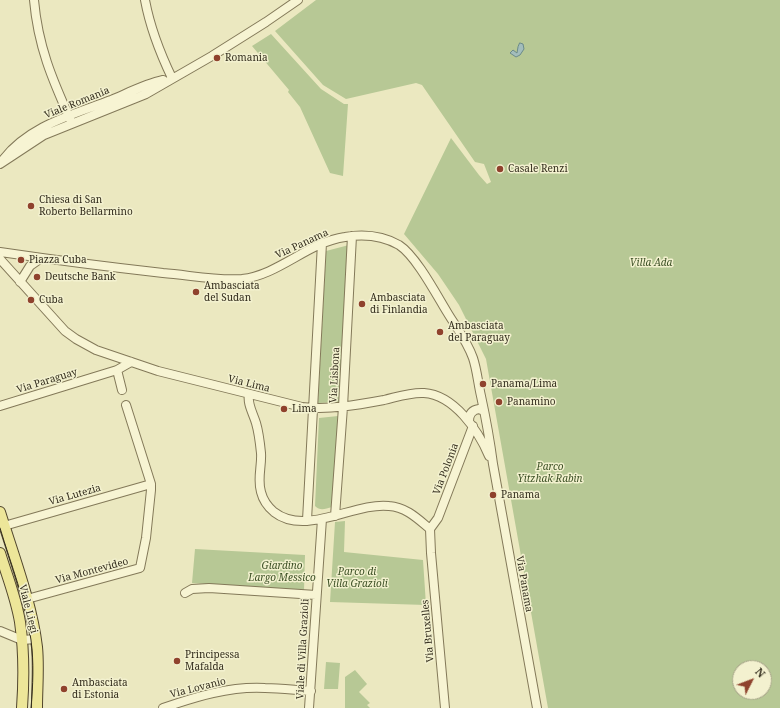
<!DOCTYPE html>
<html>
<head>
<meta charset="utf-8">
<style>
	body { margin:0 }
	#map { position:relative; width:780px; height:708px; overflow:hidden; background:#ebe8c0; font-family:"Noto Serif",serif }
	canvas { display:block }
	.north { position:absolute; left:732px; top:660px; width:40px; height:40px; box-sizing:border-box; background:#f3f1cf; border:1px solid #a6a388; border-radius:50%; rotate:48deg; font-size:11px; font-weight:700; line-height:16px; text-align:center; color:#332d1d }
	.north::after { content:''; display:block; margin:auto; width:14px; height:18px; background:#8f422d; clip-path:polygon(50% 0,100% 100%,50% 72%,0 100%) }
</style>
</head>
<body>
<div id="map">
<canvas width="780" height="708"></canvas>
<div class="north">N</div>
</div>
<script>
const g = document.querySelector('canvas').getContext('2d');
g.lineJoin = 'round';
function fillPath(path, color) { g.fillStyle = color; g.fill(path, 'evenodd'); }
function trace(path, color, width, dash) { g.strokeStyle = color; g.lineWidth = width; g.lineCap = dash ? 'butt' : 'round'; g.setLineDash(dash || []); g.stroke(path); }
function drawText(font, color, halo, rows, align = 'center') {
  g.font = font + ' "Noto Serif",serif'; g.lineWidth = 3; g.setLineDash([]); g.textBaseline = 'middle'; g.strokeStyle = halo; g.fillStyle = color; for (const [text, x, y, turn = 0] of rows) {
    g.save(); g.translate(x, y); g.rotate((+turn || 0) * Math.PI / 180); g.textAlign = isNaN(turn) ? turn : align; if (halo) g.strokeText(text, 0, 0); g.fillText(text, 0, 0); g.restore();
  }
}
fillPath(new Path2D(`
	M316,0H780V708H548L486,359L459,305L438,274L404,234L451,138L479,175L487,184L491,182L484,164L475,162L422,85L416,83L346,99L323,85L275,31ZM740,668H764V692H740Z
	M271,34L321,89L344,104H348L343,176L330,173L300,107L288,92L289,90L252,46Z
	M349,245L339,402L318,403L326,251Z
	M338,416L332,507C325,509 320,511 315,506L319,418Z
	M345,521L344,552L423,560L426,605L330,602L335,522Z
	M195,549L305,555L304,591L192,583Z
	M326,662L340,663L338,689H324Z
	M355,670L367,684L359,692L370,703L367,705L370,708H345V677Z`), '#b7c895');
const water = new Path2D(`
	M520,43L523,44L524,49L520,55L516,57L510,53L513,50L517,53L518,47Z`);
fillPath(water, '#a3bdbc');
trace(water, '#6b8b8a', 1);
const minor = new Path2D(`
	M34,0C38,46 52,79 71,121
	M145,0C150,27 160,53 172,78
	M2,161C28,126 72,115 111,100C128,93 145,84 163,80
	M0,164L44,135L146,94L212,56L266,22L298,0
	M0,252C54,260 109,267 163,273C189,275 216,281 242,279C279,275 308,242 345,237C363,234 383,236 399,245C416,256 436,294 447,312C456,327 467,341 473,358C477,370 478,383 481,396C486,419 490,441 493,464L537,708
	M0,259L65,331L76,339L96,350L158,371L302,407C330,410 357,405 384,400C397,397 411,392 424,393C454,395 478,430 489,456
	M20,282L30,266L40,259
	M117,370L122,390
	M249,394C247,404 253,413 256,423C259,433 260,443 261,453C262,466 257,479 261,492C263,500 268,507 274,512C306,537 354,502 389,506C406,507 418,519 430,529
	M0,406L117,370L131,362
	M469,421C469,414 472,410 479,409L484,411
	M335,516L343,407L352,236
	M307,520L322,243
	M4,526L151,484
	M185,593L192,589L209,588L316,595
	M27,599L140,568L146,538L151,490V484L126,405
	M0,631L22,640L36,639
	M163,708C195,697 230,686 265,688C280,688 295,690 311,691
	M309,708L322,519
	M445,708L431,553L430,529L438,518L473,426`);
const major = new Path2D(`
	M0,512C13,554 32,604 37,647C39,667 37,688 37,708
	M0,553C7,576 16,598 20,622C24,650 24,680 22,708`);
trace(minor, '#837959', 10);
trace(major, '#51462d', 12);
trace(minor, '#f7f4d3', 8);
trace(major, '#ede699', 10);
trace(new Path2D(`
	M0,528C11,565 26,602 31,640C34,663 33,685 31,708`), '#332d1d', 1);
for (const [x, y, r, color] of [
	[217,58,4,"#8f422d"],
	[500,169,4,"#8f422d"],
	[31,206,4,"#8f422d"],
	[21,260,4,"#8f422d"],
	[37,277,4,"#8f422d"],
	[196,292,4,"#8f422d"],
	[31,300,4,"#8f422d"],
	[362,304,4,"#8f422d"],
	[440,332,4,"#8f422d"],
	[483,384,4,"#8f422d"],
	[499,402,4,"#8f422d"],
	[284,409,4,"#8f422d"],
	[493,495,4,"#8f422d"],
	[177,661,4,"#8f422d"],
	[64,689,4,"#8f422d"]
]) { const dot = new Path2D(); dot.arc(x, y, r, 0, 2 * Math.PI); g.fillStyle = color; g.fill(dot); trace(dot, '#f3f1cf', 1.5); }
drawText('10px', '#332d1d', '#f3f1cf', [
	["Romania",225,58],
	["Casale Renzi",508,169],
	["Chiesa di San",39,200],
	["Roberto Bellarmino",39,212],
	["Piazza Cuba",29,260],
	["Deutsche Bank",45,277],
	["Ambasciata",204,286],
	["del Sudan",204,298],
	["Ambasciata",370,298],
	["di Finlandia",370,310],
	["Cuba",39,300],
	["Ambasciata",448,326],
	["del Paraguay",448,338],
	["Panama/Lima",491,384],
	["Panamino",507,402],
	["Lima",292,409],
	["Panama",501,495],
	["Principessa",185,655],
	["Mafalda",185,667],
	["Ambasciata",72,683],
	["di Estonia",72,695]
], 'left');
drawText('10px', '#332d1d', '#f3f1cf', [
	["Viale Romania",77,103,-22],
	["Via Panama",302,244,-25],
	["Via Lisbona",335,375,-87],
	["Via Paraguay",47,381,-17],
	["Via Lima",249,384,14],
	["Via Polonia",446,469,-69],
	["Via Lutezia",75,495,-16],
	["Via Montevideo",92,571,-15],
	["Via Panama",524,584,80],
	["Viale Liegi",28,609,76],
	["Via Bruxelles",428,631,-95],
	["Viale di Villa Grazioli",303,649,-87],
	["Via Lovanio",198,688,-14]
]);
drawText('italic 10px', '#3b4f24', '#f3f1cf', [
	["Villa Ada",651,263],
	["Parco",550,467],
	["Yitzhak Rabin",550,479],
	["Giardino",282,566],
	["Largo Messico",282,578],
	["Parco di",357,572],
	["Villa Grazioli",357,584]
]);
</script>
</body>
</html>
